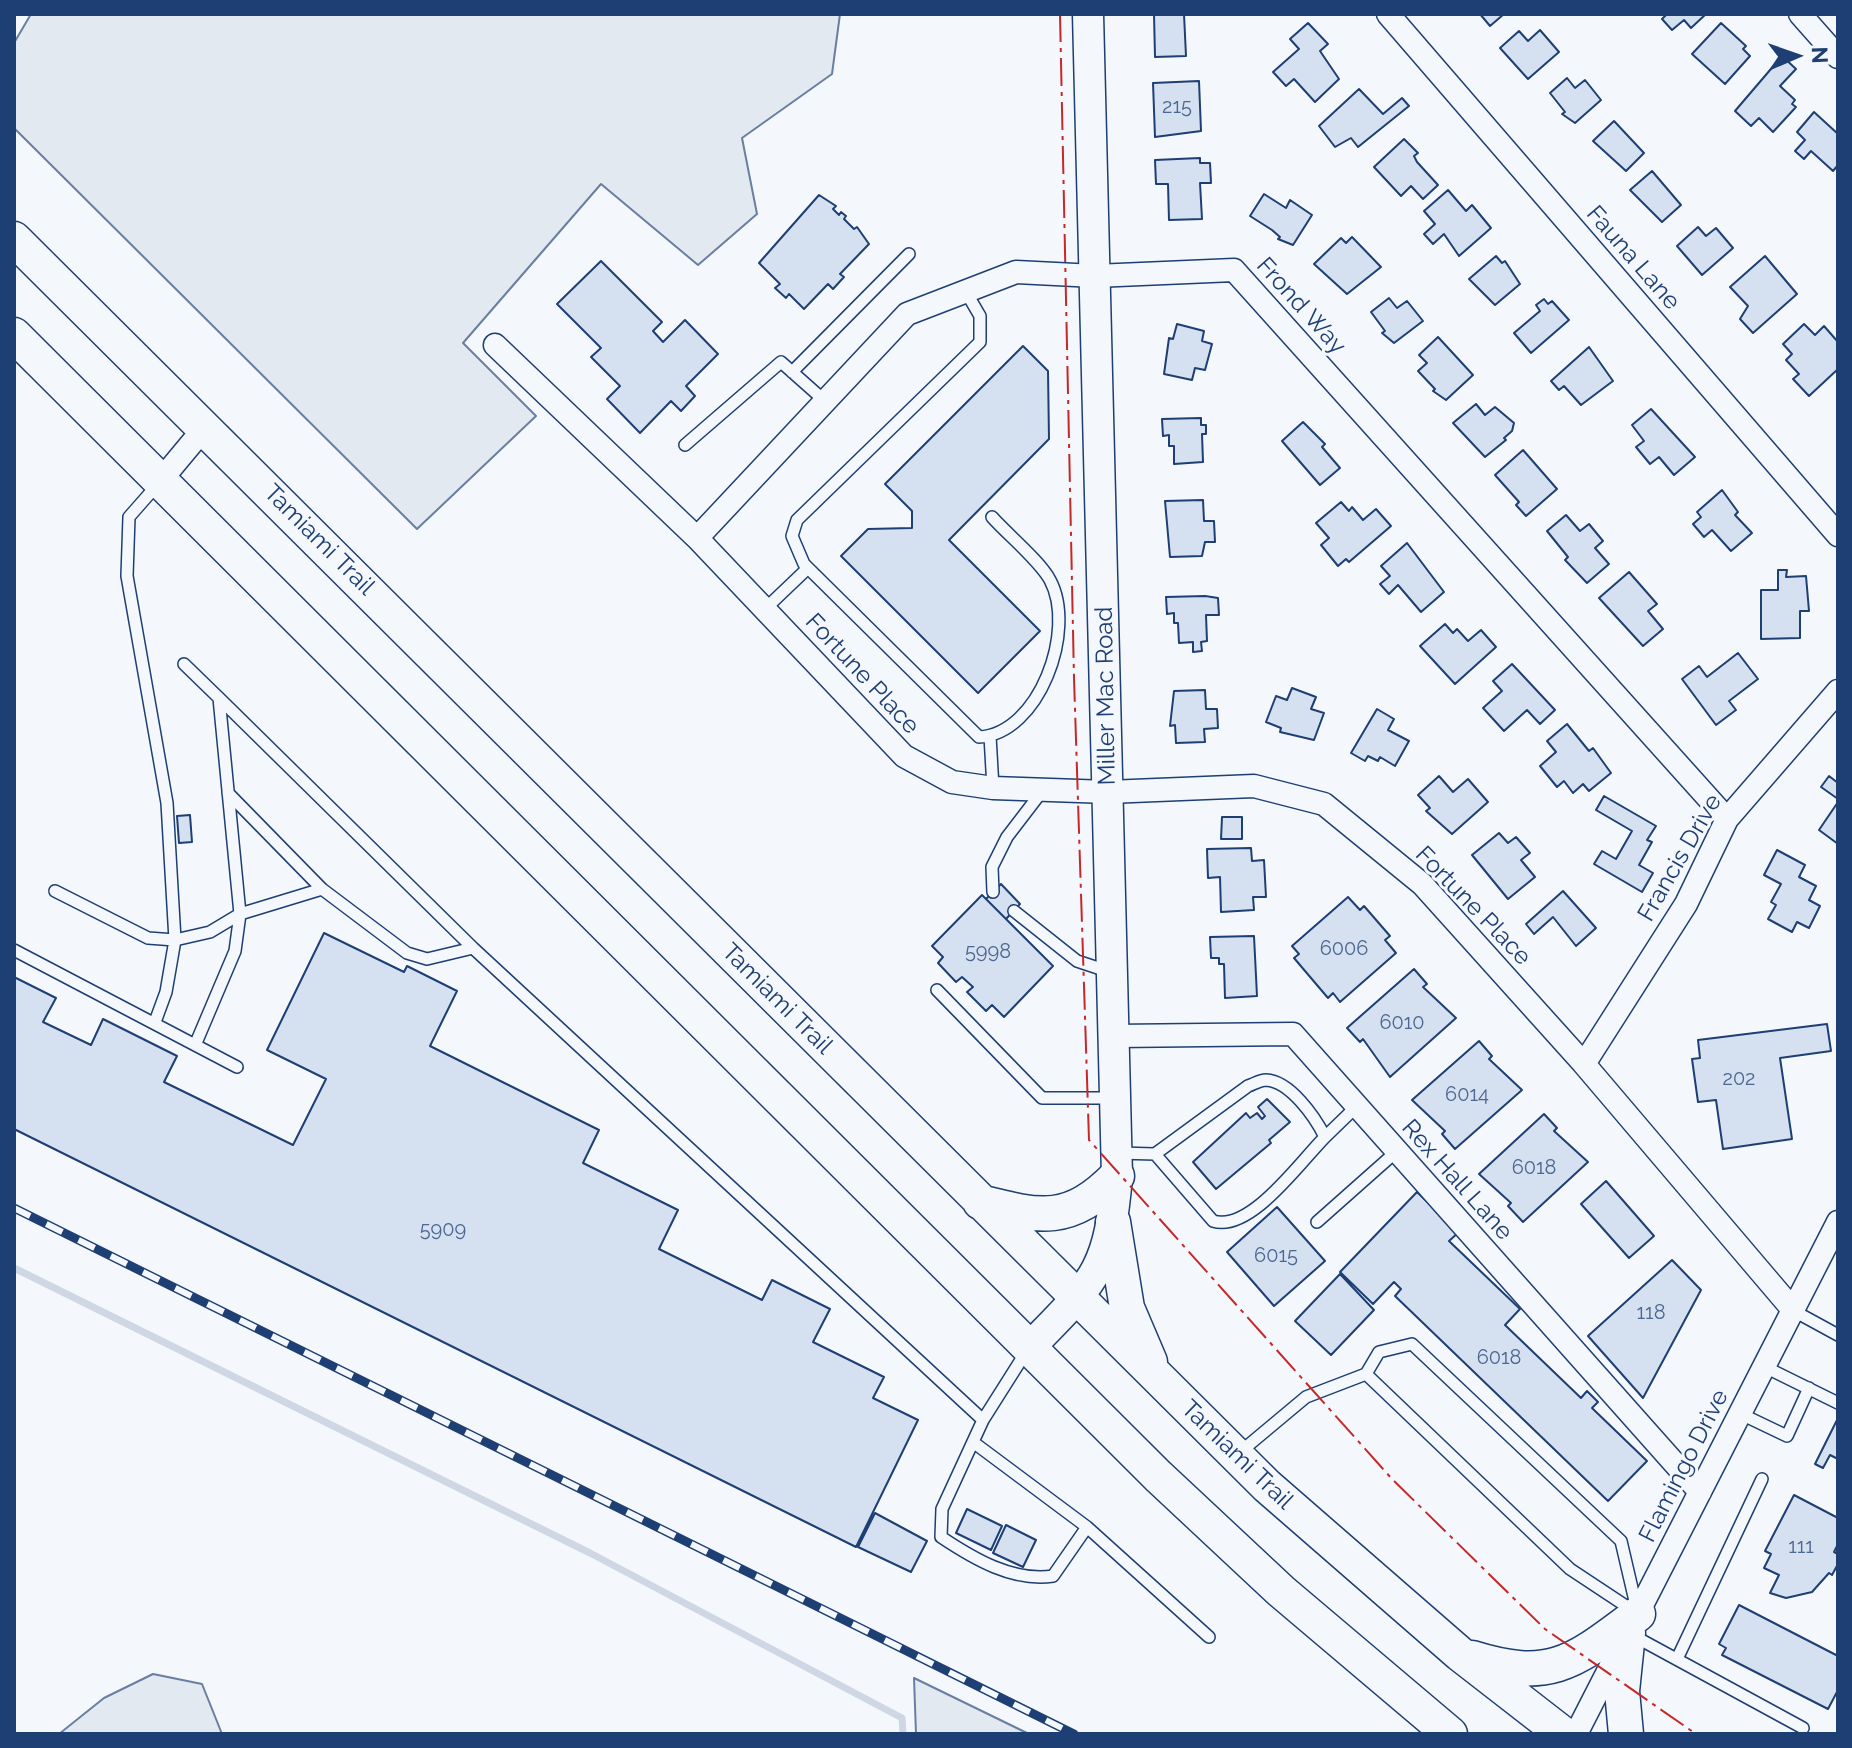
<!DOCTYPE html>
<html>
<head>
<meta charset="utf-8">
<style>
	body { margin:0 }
	#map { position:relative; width:1852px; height:1748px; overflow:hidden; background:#f4f7fb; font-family:Raleway,sans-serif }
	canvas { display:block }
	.frame { position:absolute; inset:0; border:16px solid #1d3f73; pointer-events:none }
	.north { position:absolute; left:1756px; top:16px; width:80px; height:80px; -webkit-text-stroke:6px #f4f7fb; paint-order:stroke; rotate:88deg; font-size:22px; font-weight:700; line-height:32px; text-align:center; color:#1d3f73 }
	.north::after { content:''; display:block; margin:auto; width:28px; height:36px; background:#1d3f73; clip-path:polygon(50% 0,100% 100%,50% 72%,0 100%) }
</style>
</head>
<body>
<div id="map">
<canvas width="1852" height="1748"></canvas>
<div class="frame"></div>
<div class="north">N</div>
</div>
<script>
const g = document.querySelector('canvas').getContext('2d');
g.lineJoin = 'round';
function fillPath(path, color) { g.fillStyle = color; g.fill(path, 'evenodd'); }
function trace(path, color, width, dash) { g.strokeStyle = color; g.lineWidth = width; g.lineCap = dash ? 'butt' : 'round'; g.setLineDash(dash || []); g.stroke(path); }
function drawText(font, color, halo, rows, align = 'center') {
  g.font = font + ' Raleway,sans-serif'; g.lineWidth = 6; g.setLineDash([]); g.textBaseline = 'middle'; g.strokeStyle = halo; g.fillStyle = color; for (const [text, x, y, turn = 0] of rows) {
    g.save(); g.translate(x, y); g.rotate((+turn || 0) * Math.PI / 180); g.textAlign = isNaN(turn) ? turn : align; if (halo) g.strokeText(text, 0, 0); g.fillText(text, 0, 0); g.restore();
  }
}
const green = new Path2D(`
	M31,14H840L832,74L742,138L757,214L698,265L601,184L463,343L536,416L417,529L14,128V43Z
	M153,1674L202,1684L222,1734H59L104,1698Z
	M914,1678L1029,1734H916Z`);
fillPath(green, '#e3e9f0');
trace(green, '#687fa3', 2);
trace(new Path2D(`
	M14,1268L590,1553L902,1718L903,1734`), '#cfd7e4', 7);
const building = new Path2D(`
	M1154,14H1184L1186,56L1155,57Z
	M1480,14H1504L1490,26Z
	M1667,14H1706L1691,28L1684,20L1672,30L1662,19Z
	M1308,23L1328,44L1320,51L1339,79L1315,102L1294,79L1286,86L1273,72L1299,49L1290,39Z
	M1721,23L1746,46L1743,49L1750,56L1725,84L1692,54Z
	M1540,30L1559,52L1528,79L1500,48L1519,31L1528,41Z
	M1782,56L1796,69L1780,86L1795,100L1792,104L1796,107L1773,132L1759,118L1751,126L1735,111Z
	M1567,78L1575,88L1585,80L1601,100L1575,123L1562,114L1565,112L1550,93Z
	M1199,81L1201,131L1155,137L1153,83Z
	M1359,89L1383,114L1402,98L1409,106L1358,147L1351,138L1335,147L1319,126Z
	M1814,112L1838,134V165L1833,171L1811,151L1804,159L1795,151L1805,140L1797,132Z
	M1614,121L1644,153L1626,171L1593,141Z
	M1404,139L1418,153L1414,156L1417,162L1438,185L1423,199L1411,186L1401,196L1374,167Z
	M1200,158V163H1210L1211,183H1200L1202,219L1169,220L1168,184H1156L1155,160Z
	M1652,171L1681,205L1662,222L1630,190Z
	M1448,190L1466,211L1472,205L1491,228L1459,256L1444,234L1433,244L1424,234L1435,224L1424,211Z
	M1264,194L1286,208L1290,200L1312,215L1293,245L1278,239L1280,237L1272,230L1250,216Z
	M819,195L836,206L833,209L839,215L841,212L846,216L844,219L854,229L857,227L869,244L840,274L844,277L833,289L828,284L804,309L789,294L786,298L775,288L780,284L759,263Z
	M1698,227L1706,236L1716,228L1733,248L1702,275L1677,246Z
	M1352,237L1381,267L1347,294L1314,264L1341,238L1346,243Z
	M1496,256L1502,263L1505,261L1520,284L1495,305L1469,279Z
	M1765,256L1797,294L1753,333L1740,319L1748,306L1730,287Z
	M601,261L662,322L653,331L663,342L685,320L718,354L686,386L695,396L681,411L671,401L640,433L607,399L620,386L591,357L601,348L557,304Z
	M1389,298L1397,308L1407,301L1423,321L1394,343L1382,333L1385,331L1371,312Z
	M1544,299L1548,304L1552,301L1569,320L1531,353L1514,333L1540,311L1536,305Z
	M1177,324L1204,331L1202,341L1212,344L1205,370L1195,368L1192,380L1164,374L1169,338L1173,339Z
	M1804,324L1815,335L1824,326L1838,342V369L1809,396L1793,379L1799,374L1786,360L1792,354L1783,344Z
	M1438,337L1473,375L1446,400L1433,391L1435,389L1418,371L1427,363L1419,355Z
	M1023,346L1048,371L1049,439L949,540L1040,631L978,693L841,556L868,529L912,528V511L885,484Z
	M1589,347L1613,381L1581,405L1564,386L1559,390L1551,381Z
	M1476,404L1485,415L1495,407L1514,423L1512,431L1504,438L1506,440L1485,457L1453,423Z
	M1651,409L1695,457L1674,475L1659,457L1650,464L1636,447L1644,441L1632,425Z
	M1201,418V425H1206V434H1202L1203,462L1174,464V446H1169V435L1163,436L1162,419Z
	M1303,422L1325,444L1322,447L1340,468L1320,485L1282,441Z
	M1523,450L1557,489L1526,516L1516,505L1519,502L1495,475Z
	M1722,490L1738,512L1735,515L1752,533L1731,551L1712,530L1704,537L1693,524L1701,517L1697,512Z
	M1203,500L1204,521H1214L1215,542H1205L1202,556L1170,557L1165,501Z
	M1341,502L1349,511L1352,507L1363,520L1376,509L1391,526L1349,562L1346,559L1338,566L1321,545L1329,538L1316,523Z
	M1566,515L1580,531L1589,524L1603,541L1595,548L1609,564L1587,583L1565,560L1568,557L1547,531Z
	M1407,543L1444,592L1421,612L1398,585L1389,594L1380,584L1390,576L1381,566Z
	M1778,570H1787L1786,577L1806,576L1809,611H1800V638L1761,639V590H1778Z
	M1629,572L1657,604L1648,611L1663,629L1643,646L1599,598Z
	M1205,596L1218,598L1219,615H1206L1207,641L1201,642L1202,651L1193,652V642L1179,643L1178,623H1174V613L1167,614L1166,597Z
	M1445,624L1453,633L1457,629L1468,641L1481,630L1496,647L1455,684L1420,646Z
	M1738,653L1758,679L1729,701L1736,710L1716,725L1682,679L1699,666L1707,677Z
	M1512,664L1555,710L1540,724L1527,710L1504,731L1483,708L1502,691L1493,681Z
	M1292,688L1316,697L1311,709L1324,713L1314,740L1280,732L1281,728L1266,722L1276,696L1287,700Z
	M1205,690L1206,709H1217L1218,728L1204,729L1205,742L1176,743L1175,725L1170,726L1174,691Z
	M1377,709L1394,719L1388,730L1409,741L1395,766L1380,757L1378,761L1368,756L1365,761L1351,753Z
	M1567,724L1589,751L1593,748L1611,773L1589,791L1583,784L1573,793L1564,781L1557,787L1540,766L1556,752L1547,741Z
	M1439,776L1453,792L1468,779L1488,802L1452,834L1426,811L1430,808L1418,795Z
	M1829,776L1838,783V799L1821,787Z
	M1604,796L1656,826L1647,840L1652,842L1639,865L1653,873L1642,892L1594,864L1602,851L1616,859L1632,831L1596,810Z
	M1838,802V844L1819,830Z
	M190,815L192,842L179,843L177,816Z
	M1222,817H1242V839H1221Z
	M1499,833L1508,843L1516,837L1530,853L1521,860L1535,877L1508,899L1472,855Z
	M1251,848L1252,861L1264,860L1266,897H1253L1254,910L1221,912L1220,877L1208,878L1207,849Z
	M1777,850L1805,865L1799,877L1816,886L1809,900L1820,906L1809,928L1797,922L1792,932L1768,919L1776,905L1771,902L1781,884L1764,875Z
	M1001,884L1020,904L1006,919L986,899Z
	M1563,891L1596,928L1576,946L1553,917L1534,934L1526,924Z
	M982,895L1053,966L1004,1017L992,1005L986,1011L967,992L973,987L962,977L956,982L938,963L943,957L932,946Z
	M1348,897L1360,910L1364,906L1390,936L1385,940L1396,953L1340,1002L1333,993L1328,998L1294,958L1299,954L1292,946Z
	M324,933L404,972L407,966L457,991L430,1046L599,1130L583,1163L678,1210L659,1249L762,1300L772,1280L830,1309L813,1342L884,1377L873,1398L918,1420L856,1547L14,1129V977L56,998L43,1022L91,1045L103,1019L177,1056L164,1082L293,1145L326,1079L267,1050Z
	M1254,936L1257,996L1225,998L1224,964H1219V958H1211L1210,937Z
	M1414,969L1427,984L1423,987L1456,1018L1390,1077L1363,1039L1360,1042L1347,1028Z
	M1827,1024L1831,1051L1780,1058L1792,1139L1723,1149L1716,1100L1698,1102L1692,1059L1700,1058L1698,1040Z
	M1479,1041L1492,1056L1489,1059L1522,1090L1455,1149L1442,1134L1445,1131L1412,1100Z
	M1267,1099L1290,1122L1269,1140L1271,1143L1216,1189L1193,1162L1246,1113L1250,1118L1257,1113L1262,1119L1265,1116L1258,1107Z
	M1544,1114L1557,1128L1554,1131L1588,1162L1523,1222L1508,1206L1511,1203L1479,1174Z
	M1606,1181L1654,1236L1629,1258L1581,1204Z
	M1417,1192L1459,1232L1449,1241L1520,1309L1505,1325L1581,1398L1587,1391L1598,1402L1592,1408L1647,1461L1608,1501L1395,1296L1401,1289L1394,1282L1373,1304L1340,1272Z
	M1277,1207L1325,1261L1274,1306L1227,1252Z
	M1672,1260L1701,1290L1643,1398L1588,1336Z
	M1340,1274L1374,1310L1331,1355L1295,1321Z
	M1838,1418V1459L1830,1455L1823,1468L1815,1464Z
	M1794,1495L1838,1518V1544L1834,1552L1838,1554V1564L1832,1575L1829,1573L1812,1592L1786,1598L1770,1593L1779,1575L1764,1568L1771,1554L1765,1551Z
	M967,1509L1002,1526L991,1550L956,1533Z
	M875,1513L927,1541L911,1572L858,1547Z
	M1006,1525L1036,1540L1023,1567L993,1553Z
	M1739,1605L1838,1656V1690L1828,1709L1722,1655L1726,1648L1719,1644Z`);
fillPath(building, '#d5e0f0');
trace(building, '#1d3f73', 2);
const lane = new Path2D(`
	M966,292L980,316V342L797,520L792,536L804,564L979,737C1039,734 1077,630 1050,580C1040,561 1007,534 992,517
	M792,372L909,254
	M685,445L781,362L826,402
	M765,609L808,568
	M184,664L219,698
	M990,736L993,788
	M228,793L322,889
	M55,891L148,938L175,940L210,932L240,914L322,889L407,953L427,959L473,948
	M993,892L992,867L1007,837L1043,790
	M1014,911L1077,961L1110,972
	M14,950L237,1067
	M937,990L1042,1098H1112
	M155,1022L166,992L175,940L167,803L127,576L129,517L158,484
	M196,1043L235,951L240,914L219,698L473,948L983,1420L1026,1352
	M1325,1137L1357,1106
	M1118,1153L1155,1154L1248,1086C1254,1084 1260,1080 1266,1080C1290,1081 1315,1117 1325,1137C1300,1162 1250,1233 1213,1221L1155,1154
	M1317,1222L1397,1151
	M1794,1311L1838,1335
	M1412,1344L1621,1541L1638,1614L1570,1569L1366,1374L1379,1352Z
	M1765,1367L1838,1403
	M1741,1414L1787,1436L1809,1388
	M983,1420L942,1509L941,1537C974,1559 1013,1582 1053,1576L1087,1527
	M973,1442L1087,1527L1209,1637
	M1239,1453L1306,1397L1366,1374
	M1632,1635L1803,1728
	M1677,1659L1762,1479`);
const street = new Path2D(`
	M1388,14L1838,535
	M1800,14L1838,57
	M495,345L697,538L904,756L952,782L993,788L1108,792L1254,786L1324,804L1422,884L1584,1064L1794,1311
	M161,480L206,426
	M697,538L907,314L1016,272L1095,276L1234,270L1727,819
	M1116,1036L1293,1034L1700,1492
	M1584,1064L1686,904L1727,819L1838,691
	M1576,1734L1838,1222`);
const secondary = new Path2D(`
	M1029,1348C1094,1281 1109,1273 1117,1176L1088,14`);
const primary = new Path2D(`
	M14,239L1267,1486L1460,1654L1563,1734
	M14,335L1158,1476L1281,1591L1450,1734
	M980,1202C1041,1218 1070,1224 1117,1176
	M1113,1222L1127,1308L1150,1362
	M1472,1658C1552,1683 1575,1661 1638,1614
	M1626,1734L1622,1691L1628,1633`);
trace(lane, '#1d3f73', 14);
trace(street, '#1d3f73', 25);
trace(secondary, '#1d3f73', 33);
trace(primary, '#1d3f73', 37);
trace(lane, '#f4f7fb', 11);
trace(street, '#f4f7fb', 22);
trace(secondary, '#f4f7fb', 30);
trace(primary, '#f4f7fb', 34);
const rail = new Path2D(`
	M14,1208L1074,1734`);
trace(rail, '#1d3f73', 9);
trace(rail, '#f4f7fb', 6, [18]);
trace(new Path2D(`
	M1060,14L1074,678L1089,1140L1392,1479L1545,1629L1696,1734`), '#c62828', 2, [28, 6, 4, 6]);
drawText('20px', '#4b6792', null, [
	["215",1177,107],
	["6006",1344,949],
	["5998",988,952],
	["6010",1402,1023],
	["202",1739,1079],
	["6014",1467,1095],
	["6018",1534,1168],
	["5909",443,1230],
	["6015",1276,1256],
	["118",1651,1313],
	["6018",1499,1358],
	["111",1801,1547]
]);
drawText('24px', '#1d3f73', '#f4f7fb', [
	["Fauna Lane",1633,258,49],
	["Frond Way",1301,306,48],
	["Tamiami Trail",319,540,45],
	["Fortune Place",862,674,47],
	["Miller Mac Road",1106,696,-91],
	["Francis Drive",1680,858,-60],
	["Fortune Place",1473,906,46],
	["Tamiami Trail",777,999,45],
	["Rex Hall Lane",1457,1180,48],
	["Tamiami Trail",1237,1455,44],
	["Flamingo Drive",1684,1466,-63]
]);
</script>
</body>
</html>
